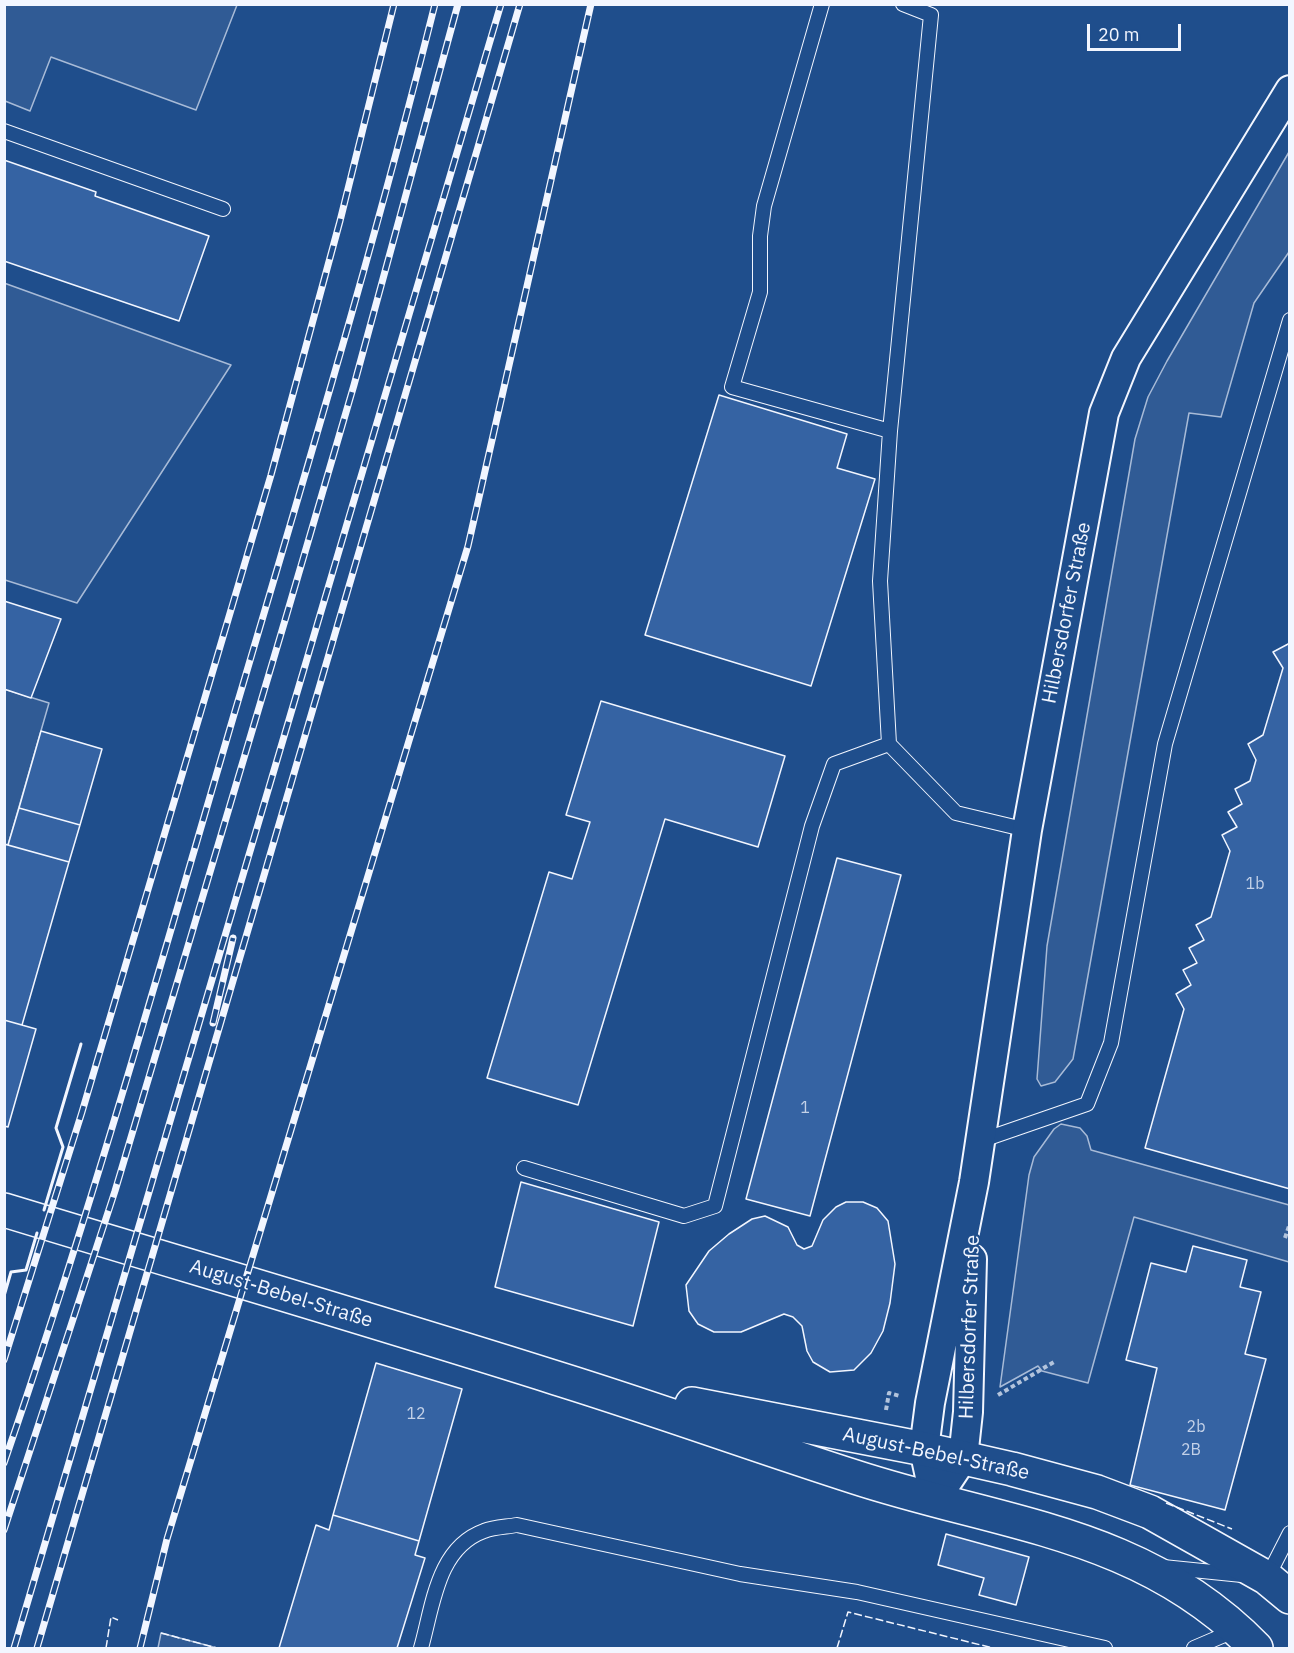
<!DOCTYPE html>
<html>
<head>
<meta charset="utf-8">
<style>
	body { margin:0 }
	#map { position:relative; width:1294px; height:1653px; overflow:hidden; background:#1f4e8c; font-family:"IBM Plex Sans",sans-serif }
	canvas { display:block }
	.frame { position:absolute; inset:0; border:6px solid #f2f6ff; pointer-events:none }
	.scale { position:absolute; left:1087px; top:24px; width:94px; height:27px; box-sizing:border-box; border:3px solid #f2f6ff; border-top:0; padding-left:8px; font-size:18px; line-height:21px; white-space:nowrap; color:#f2f6ff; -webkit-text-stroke:4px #1f4e8c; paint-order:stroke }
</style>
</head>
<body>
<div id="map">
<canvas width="1294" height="1653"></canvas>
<div class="frame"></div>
<div class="scale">20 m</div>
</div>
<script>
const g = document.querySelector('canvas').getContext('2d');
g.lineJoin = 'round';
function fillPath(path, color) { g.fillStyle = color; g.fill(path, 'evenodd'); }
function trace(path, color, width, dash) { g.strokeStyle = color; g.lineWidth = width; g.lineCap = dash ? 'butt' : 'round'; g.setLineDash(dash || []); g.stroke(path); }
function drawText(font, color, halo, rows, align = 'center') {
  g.font = font + ' "IBM Plex Sans",sans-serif'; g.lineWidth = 4.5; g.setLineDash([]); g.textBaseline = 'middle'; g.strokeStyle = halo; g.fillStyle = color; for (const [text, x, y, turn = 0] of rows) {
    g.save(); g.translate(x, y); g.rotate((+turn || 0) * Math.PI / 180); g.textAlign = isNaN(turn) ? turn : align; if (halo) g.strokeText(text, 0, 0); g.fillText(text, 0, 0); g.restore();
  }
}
const built = new Path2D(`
	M4,5L5,4L237,5L196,110L51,57L30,111L5,101Z
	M1289,152V252L1254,303L1221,417L1189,413L1073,1059L1055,1082L1041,1086L1037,1079L1047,946L1135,439L1148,397L1167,361Z
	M4,283L231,365L77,603L5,580Z
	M4,689L49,703L8,845L4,844Z
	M1061,1124L1080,1128L1087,1136L1091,1150L1289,1205V1262L1134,1217L1088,1383L1042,1371L1038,1366L1000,1387L1029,1175L1034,1157L1054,1129Z
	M161,1633L217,1648H158Z`);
fillPath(built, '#305b95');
trace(built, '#a8bbd7', 1.5);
const building = new Path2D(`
	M4,160L96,192L95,196L209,236L179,321L4,261Z
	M719,395L847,434L837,468L875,479L811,686L645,635Z
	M4,601L61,619L31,698L4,689Z
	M1290,643V1189L1145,1148L1184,1009L1176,994L1191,985L1183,970L1197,963L1189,948L1204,940L1196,925L1211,917L1230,851L1222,835L1237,827L1228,812L1242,804L1235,789L1250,781L1256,760L1248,744L1263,735L1283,668L1273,652Z
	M601,701L785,756L758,847L665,819L578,1105L487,1078L549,872L572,879L590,822L566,815Z
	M41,731L102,749L80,825L19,808Z
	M19,808L80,825L69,862L8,845Z
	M4,844L69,862L22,1025L4,1020Z
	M837,858L901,875L810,1216L746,1199Z
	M4,1020L36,1029L8,1127L4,1126Z
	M521,1182L659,1222L633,1326L495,1287Z
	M846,1202H863L877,1208L888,1221L895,1264L890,1303L883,1331L871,1353L854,1370L830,1372L813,1362L807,1351L802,1326L793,1317L784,1314L741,1332H714L698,1324L689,1311L686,1285L709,1251L729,1234L752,1219L765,1216L788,1227L797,1245L804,1249L812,1246L823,1220L836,1207Z
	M1193,1246L1247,1260L1240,1287L1261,1292L1245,1354L1266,1359L1225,1510L1130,1485L1157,1368L1126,1360L1151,1263L1186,1272Z
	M376,1363L462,1389L419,1541L333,1515Z
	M333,1515L419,1541L415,1555L425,1558L397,1648H279L316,1525L329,1530Z
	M946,1534L1029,1557L1016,1605L979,1595L984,1578L938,1565Z`);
fillPath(building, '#3563a3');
trace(building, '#f2f6ff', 1.5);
const lane = new Path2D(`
	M822,4L764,206L760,236V292L732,387L890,431
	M903,4L931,15L890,431L880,581L889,744L956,813L1027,830
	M4,131L223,209
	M980,1141L1087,1104L1111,1043L1165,744L1290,320
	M524,1168L684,1216L715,1206L812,826L834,764L889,744
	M1163,1567L1242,1575
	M1267,1578L1290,1533
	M421,1648C433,1606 437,1548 484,1531C494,1527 506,1527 517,1525L740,1574L857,1592L1105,1648
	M1194,1648L1236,1630`);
const street = new Path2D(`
	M935,1500L924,1449L930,1403L974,1182L1027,830L1104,413L1126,358L1290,90
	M935,1500L963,1458L968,1412L972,1259`);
const primary = new Path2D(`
	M4,1210C188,1266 373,1320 556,1378C656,1409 755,1445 855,1477C1002,1525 1142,1531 1256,1648
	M692,1404L924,1449L1012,1469L1097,1492L1150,1512L1267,1578L1290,1597`);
trace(lane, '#f2f6ff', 16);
trace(street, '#f2f6ff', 32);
trace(primary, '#f2f6ff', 36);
trace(new Path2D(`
	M1285,1238L1290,1223
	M998,1395L1054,1362
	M886,1410L889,1393L900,1396`), '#b3c4dc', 4, [4.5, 3]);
trace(lane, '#1f4e8c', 14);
trace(street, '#1f4e8c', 28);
trace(primary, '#1f4e8c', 33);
const rail = new Path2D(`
	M213,1023L233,938
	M4,1360L82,1112L271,475L340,221L394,4
	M4,1463C89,1217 160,967 233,718C303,481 375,244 435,4
	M4,1530L115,1191L286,617L354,385L458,4
	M14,1648L501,4
	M37,1648L520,4
	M140,1648L167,1539L468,546L591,4`);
trace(rail, '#f2f6ff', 7);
trace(rail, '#1f4e8c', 4.5, [14]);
trace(new Path2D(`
	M1166,1503L1232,1529
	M161,1633L217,1648
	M106,1648L111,1617L118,1620
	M837,1648L848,1612L993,1648`), '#f2f6ff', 1.5, [8, 3]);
trace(new Path2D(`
	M44,1210L63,1147L56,1128L81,1044
	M4,1296L11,1272L26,1270L37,1233`), '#f2f6ff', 3);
drawText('16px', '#c3d1e8', null, [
	["1b",1255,884],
	["1",805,1108],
	["12",416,1414],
	["2b",1196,1427],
	["2B",1191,1450]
]);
drawText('20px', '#f2f6ff', '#1f4e8c', [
	["Hilbersdorfer Straße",1067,613,-79],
	["August-Bebel-Straße",281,1294,17],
	["Hilbersdorfer Straße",970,1327,-88],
	["August-Bebel-Straße",936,1454,12]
]);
</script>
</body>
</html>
